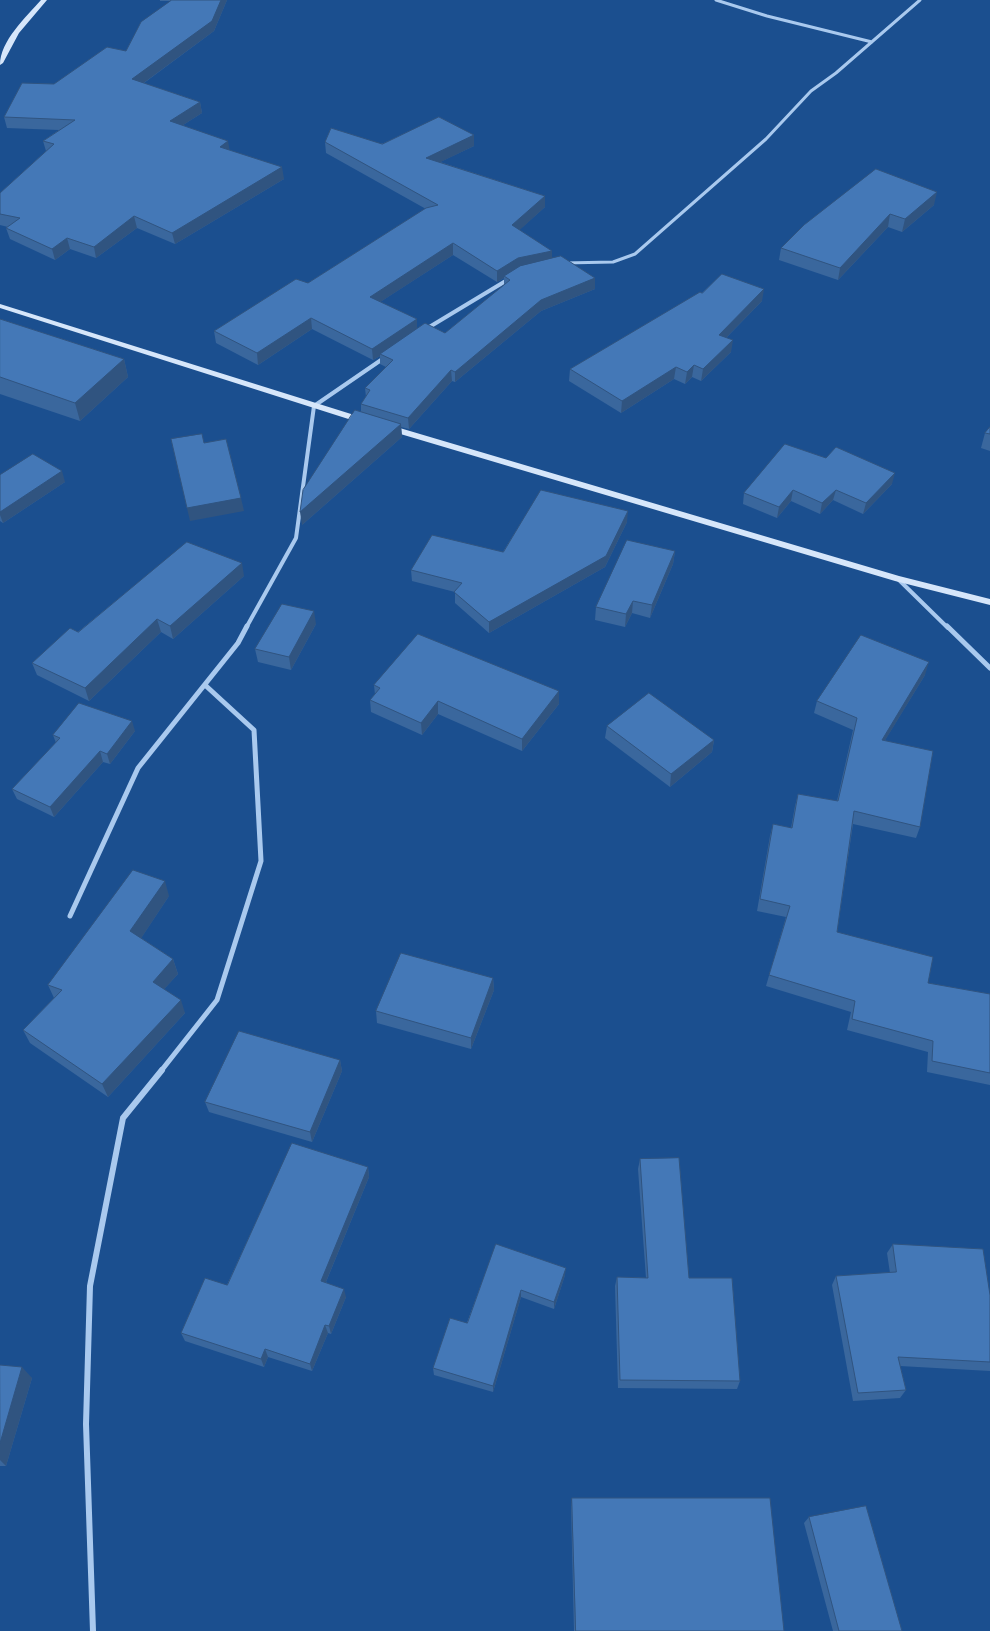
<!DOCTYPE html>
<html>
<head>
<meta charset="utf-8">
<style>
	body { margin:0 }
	canvas { display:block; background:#1b4f8f }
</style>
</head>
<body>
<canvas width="990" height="1631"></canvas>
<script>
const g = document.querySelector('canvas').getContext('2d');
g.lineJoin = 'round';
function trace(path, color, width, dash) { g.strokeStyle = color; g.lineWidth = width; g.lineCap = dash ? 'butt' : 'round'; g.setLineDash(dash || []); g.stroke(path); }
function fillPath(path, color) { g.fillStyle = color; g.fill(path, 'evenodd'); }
trace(new Path2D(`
	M716,0L767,16L872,42
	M564,263L613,262L635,254L766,139L811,91L836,73L920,0`), '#a9c9ee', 3);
trace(new Path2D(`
	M426,329L509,279
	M898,579L948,628
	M246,628L296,538L314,406L384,358`), '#a9c9ee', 4);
trace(new Path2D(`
	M947,626L990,668
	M70,916L138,768L238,643L247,626
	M161,1071L217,1000L261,861L254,730L205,685`), '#a9c9ee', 5);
trace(new Path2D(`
	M93,1631L86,1424L90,1286L123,1118L162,1070`), '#a9c9ee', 6);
fillPath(new Path2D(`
	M41,0H47L19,33L3,63L0,65C0,41 26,17 41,0Z
	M0,304L367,419L368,421L364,423H361L0,308Z
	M387,426H393L899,576L990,599V605L895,581L387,430Z`), '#d6e6fa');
fillPath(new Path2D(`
	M160,0H227L214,31L144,83L200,102L202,113L183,125L284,179L175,244L137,228L96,258L70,249L55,260L10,239L6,228L8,227L0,225V193L46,151L43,141L59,130L7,128L4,117L54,84L126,51L170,1H160Z
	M325,142L474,146L440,162L545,196V207L519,230L552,258L595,289L541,311L455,382L452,381L409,429L401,427L402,437L302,525L361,412V404L366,397L365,388L386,367L380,364V356L373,360L312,329L258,365L216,343L214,331L308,283L426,209L326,153ZM453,255L497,282L504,278V286L445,333L417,329V319L380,302Z
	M934,205L902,232L888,227L838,280L779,260L781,248L804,225Z
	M702,293L762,301L726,338L731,352L701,381L692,377L685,384L674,379L621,413L569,381L570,369Z
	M0,319L124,359L128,377L80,421L0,394Z
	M990,427V451L981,448L985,433Z
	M0,475L65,482L3,523L0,521Z
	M892,484L863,514L833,500L820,514L791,501L777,518L743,504L744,493Z
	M627,522L605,567L489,633L455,603V592L412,581L411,570L503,552Z
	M675,551L673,564L650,618L632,613L625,627L595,620L596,607Z
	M244,576L173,639L161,632L89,701L37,675L32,663L78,632Z
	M316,624L291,670L258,662L255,649Z
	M925,675L885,740L920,827L916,838L853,824L837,932L928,983L990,994V1085L927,1072L928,1052L847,1030L851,1012L766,986L786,917L757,911L770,836L773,824L791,828L795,806L798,794L837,801L853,730L814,713L817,701Z
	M374,685L559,691V704L522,751L438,714L422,735L371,712L370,700L375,695Z
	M607,726L714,740L712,752L670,787L605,738Z
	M135,731L110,764L103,762L54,817L17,799L12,789L56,743L53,735Z
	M169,896L141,938L173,959L178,974L164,989L185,1013L108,1097L30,1043L23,1030L54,998L48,985Z
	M493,978L494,990L471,1049L377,1023L376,1011Z
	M340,1060L342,1071L312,1142L209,1112L205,1102Z
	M640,1159L689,1278L740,1381L737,1389L618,1388L615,1286L617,1277L646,1278L638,1169Z
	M368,1167L369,1177L326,1282L346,1297L331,1334L328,1333L312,1371L268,1357L264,1367L185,1341L181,1333L227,1285Z
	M496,1244L565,1275L554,1309L521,1297L493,1392L434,1375L433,1368L467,1323Z
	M893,1244L990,1295V1371L900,1366L906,1390L900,1398L853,1401L832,1285L836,1276L890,1273L887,1253Z
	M0,1365L32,1378L6,1466H0Z
	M572,1498L784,1631H574L571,1507Z
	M809,1517L902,1631H833L804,1523Z`), '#3a679d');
fillPath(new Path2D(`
	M221,0H227L214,31L134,90L132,79Z
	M200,102L202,113L172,132L170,121Z
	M474,135V146L426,169V158Z
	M228,141L230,152L220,147Z
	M282,167L284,179L175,244L172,233Z
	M937,192L934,205L902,232L905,219Z
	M545,196V207L512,237V225Z
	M890,214L888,227L838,280L840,268Z
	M134,216L137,228L96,258L94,247Z
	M67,238L70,249L55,260L52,249Z
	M453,243V255L371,308L370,297Z
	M552,251V262L504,276V278L497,282V271L518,258Z
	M595,278V289L541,311L455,382V372L541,300Z
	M764,289L762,301L717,347L719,335Z
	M311,318L312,329L258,365L257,353Z
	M417,319V330L380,354V356L373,360L372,349Z
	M733,340L731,352L701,381L703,369Z
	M124,359L128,377L80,421L75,403Z
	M694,365L692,377L685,384L687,372Z
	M676,367L674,379L621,413L622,401Z
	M451,370L452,381L409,429L408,418Z
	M401,424L402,437L302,525L300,512Z
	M62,471L65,482L3,523L0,515V512Z
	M895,473L892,484L863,514L866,503Z
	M793,490L791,501L777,518L779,507Z
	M836,490L833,500L820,514L822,503Z
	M241,498L244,511L190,521L187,508Z
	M628,511L627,522L605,567L489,633V622Z
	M675,551L673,564L650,618L652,605Z
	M242,563L244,576L173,639L170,626Z
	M633,601L632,613L625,627L626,614Z
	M314,611L316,624L291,670L289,657Z
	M157,619L161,632L89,701L85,688Z
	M929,662L925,675L878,752L882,740Z
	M559,691V704L522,751V739Z
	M438,701V714L422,735L421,723Z
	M132,721L135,731L110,764L107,754Z
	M714,740L712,752L670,787L671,774Z
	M100,751L103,762L54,817L50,807Z
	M165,881L169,896L136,946L130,931Z
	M173,959L178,974L158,996L153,982Z
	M493,978L494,990L471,1049V1038Z
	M181,1000L185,1013L108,1097L102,1084Z
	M340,1060L342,1071L312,1142L310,1132Z
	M368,1167L369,1177L323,1289L321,1281Z
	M566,1268L565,1275L554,1309V1302Z
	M344,1289L346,1297L331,1334L329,1326Z
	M521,1290V1297L493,1392V1386Z
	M325,1325L328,1333L312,1371L310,1364Z
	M265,1349L268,1357L264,1367L261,1359Z
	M22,1367L32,1378L6,1466L0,1460V1443Z`), '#305480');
const building = new Path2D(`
	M172,0H221L212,21L132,79L200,102L170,121L228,141L220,147L282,167L172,233L134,216L94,247L67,238L52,249L6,228L20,218L0,214V193L54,144L43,141L75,120L4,117L22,83L54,84L107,47L126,51L141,22Z
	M439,117L474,135L426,158L545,196L512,225L552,251L518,258L497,271L453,243L370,297L417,319L372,349L311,318L257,353L214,331L296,279L308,283L426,208L438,205L325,142L331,128L382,144Z
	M876,169L937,192L905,219L890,214L840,268L781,248L804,225Z
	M561,256L595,278L541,300L455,372L451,370L408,418L361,404L370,390L365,388L393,360L380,354L425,323L445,333L510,280L504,276L520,266Z
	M722,274L764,289L719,335L733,340L703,369L694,365L687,372L676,367L622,401L570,369L700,292L702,293Z
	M0,319L124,359L75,403L0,377Z
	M355,410L401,424L300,512L303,490Z
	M990,427V434L985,433Z
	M202,434L204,443L226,439L241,498L187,508L171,439Z
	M785,444L826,458L836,447L895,473L866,503L836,490L822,503L793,490L779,507L744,493Z
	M33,454L62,471L0,512V475Z
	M541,490L628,511L606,556L489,622L454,592L462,583L411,570L432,535L503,552Z
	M627,540L675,551L652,605L633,601L626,614L596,607Z
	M187,542L242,563L170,626L157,619L85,688L32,663L70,628L78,632Z
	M282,604L314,611L289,657L255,649Z
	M418,634L559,691L522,739L438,701L421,723L370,700L380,688L374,685Z
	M861,635L929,662L882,740L933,751L920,827L854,811L837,932L933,957L928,983L990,994V1073L932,1061L933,1041L852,1019L855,1001L769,975L790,906L760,899L773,824L792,828L798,794L838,801L857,718L817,701Z
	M649,693L714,740L671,774L607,726Z
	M79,703L132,721L107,754L100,751L50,807L12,789L60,738L53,735Z
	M133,870L165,881L130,931L173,959L153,982L181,1000L102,1084L23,1030L62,990L48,985Z
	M401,953L493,978L471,1038L376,1011Z
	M239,1031L340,1060L310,1132L205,1102Z
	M292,1143L368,1167L321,1281L344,1289L329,1326L325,1325L310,1364L265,1349L261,1359L181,1333L205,1278L227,1285Z
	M679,1158L689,1278H732L740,1381L620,1380L617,1277L648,1278L640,1159Z
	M496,1244L566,1268L554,1302L521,1290L493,1386L433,1368L450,1318L467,1323Z
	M893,1244L983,1249L990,1295V1362L898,1357L906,1390L858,1393L836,1276L896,1272Z
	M0,1365L22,1367L0,1443Z
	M572,1498H770L784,1631H576Z
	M866,1506L902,1631H839L809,1517Z`);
fillPath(building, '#4478b7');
trace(building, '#305480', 1);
</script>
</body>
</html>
